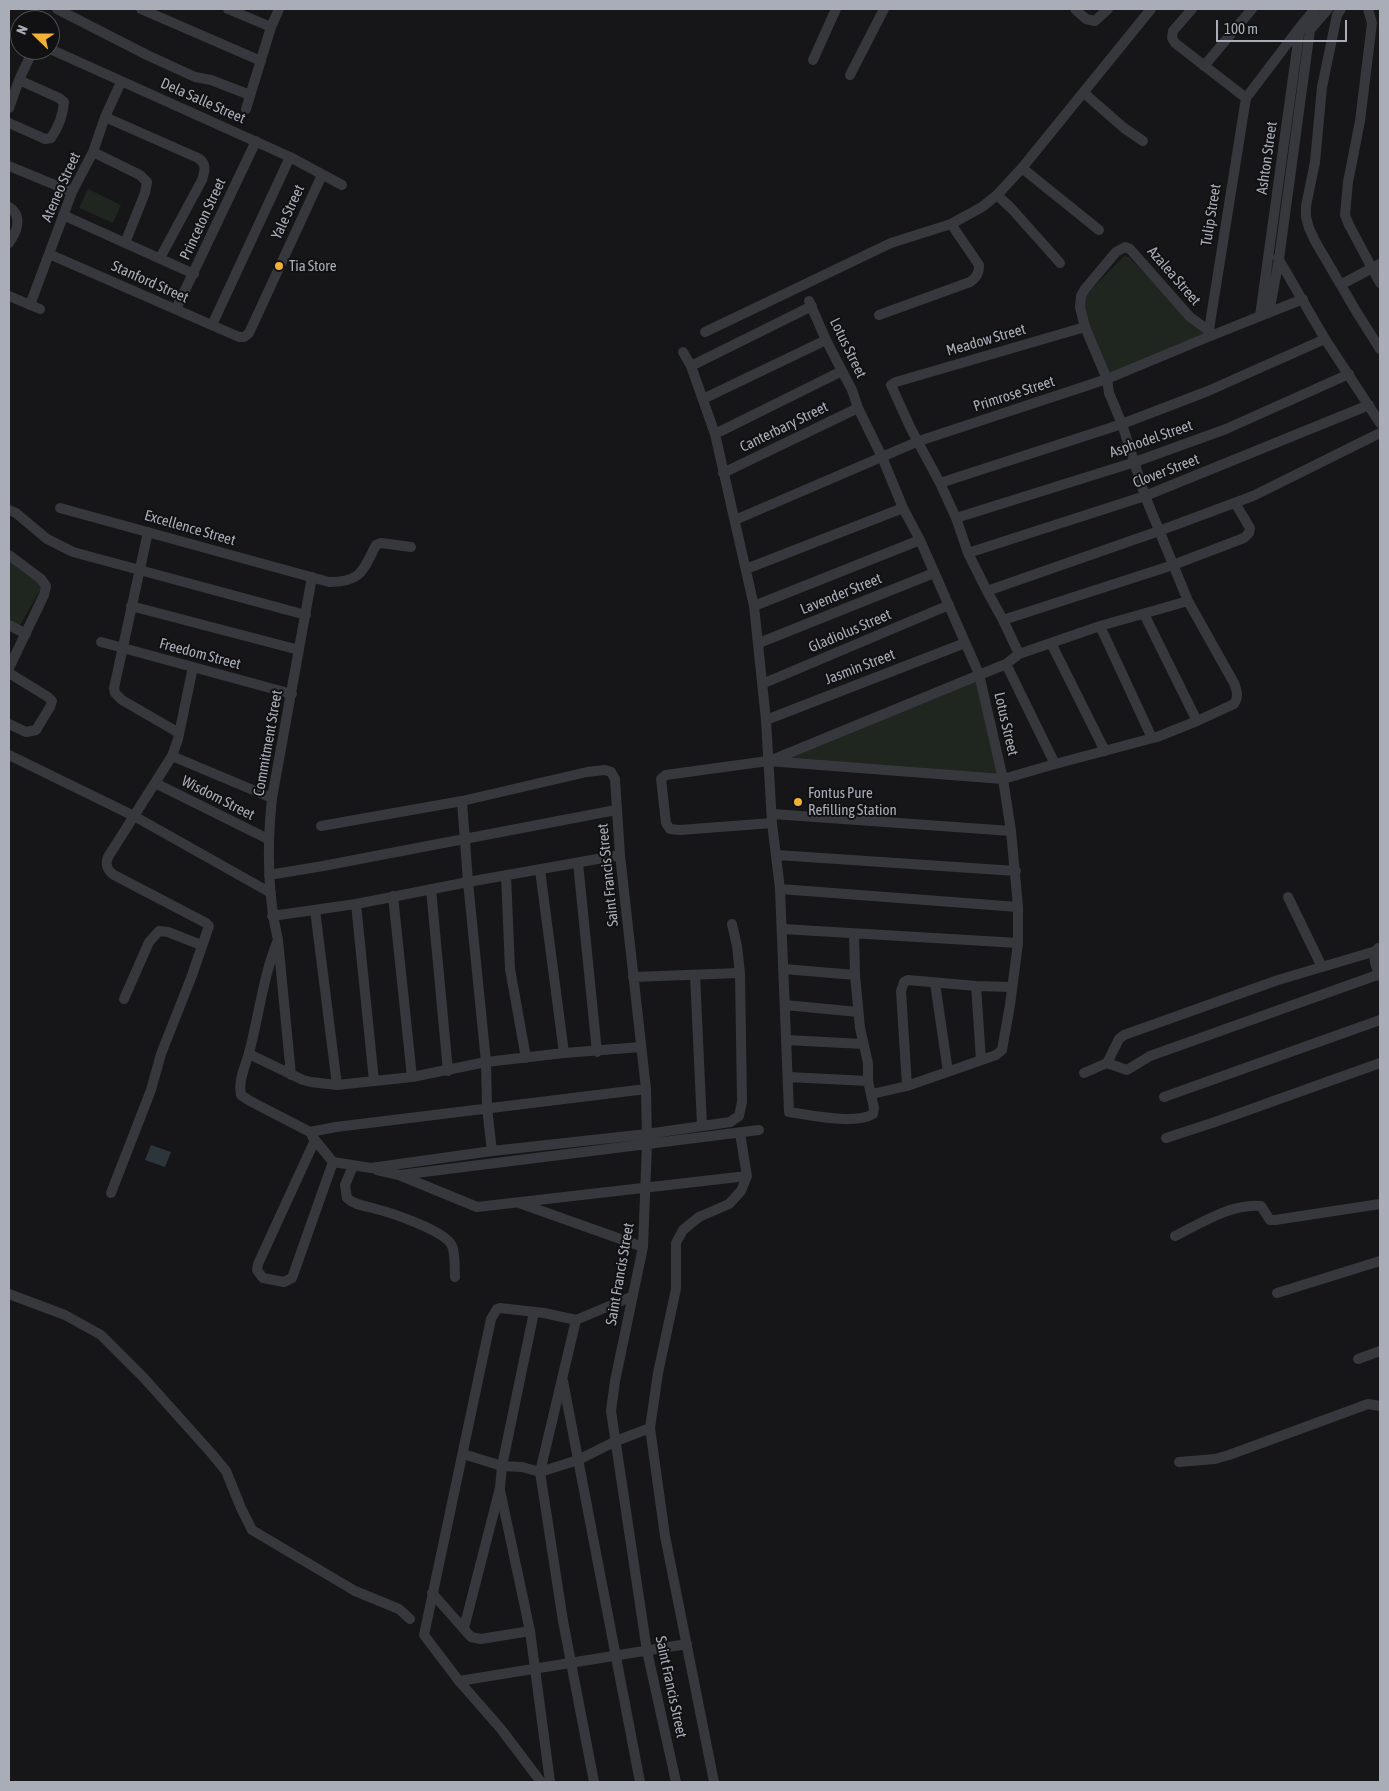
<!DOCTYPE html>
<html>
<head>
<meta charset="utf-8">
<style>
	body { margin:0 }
	#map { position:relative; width:1389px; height:1791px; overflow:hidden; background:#161618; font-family:"Asap Condensed",sans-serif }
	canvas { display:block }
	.frame { position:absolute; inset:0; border:10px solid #a8adb8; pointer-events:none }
	.north { position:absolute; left:10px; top:10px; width:50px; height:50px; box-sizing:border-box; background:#111113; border:1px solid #4d4f55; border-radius:50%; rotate:292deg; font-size:14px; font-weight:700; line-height:20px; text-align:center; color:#a8adb8 }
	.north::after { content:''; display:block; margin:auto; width:18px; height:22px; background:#f2b134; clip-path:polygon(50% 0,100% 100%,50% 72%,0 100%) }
	.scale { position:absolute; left:1216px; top:20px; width:131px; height:22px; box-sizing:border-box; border:2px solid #a8adb8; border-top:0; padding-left:6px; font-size:15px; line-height:18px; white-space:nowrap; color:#a8adb8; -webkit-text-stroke:4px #111113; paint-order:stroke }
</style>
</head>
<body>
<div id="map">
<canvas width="1389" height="1791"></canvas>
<div class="frame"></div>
<div class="north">N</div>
<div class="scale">100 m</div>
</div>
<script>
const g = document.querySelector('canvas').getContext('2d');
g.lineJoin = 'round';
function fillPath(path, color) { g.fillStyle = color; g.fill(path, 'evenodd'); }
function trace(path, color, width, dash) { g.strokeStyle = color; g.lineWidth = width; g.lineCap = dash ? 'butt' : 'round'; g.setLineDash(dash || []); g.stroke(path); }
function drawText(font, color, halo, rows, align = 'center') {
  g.font = font + ' "Asap Condensed",sans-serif'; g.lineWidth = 4; g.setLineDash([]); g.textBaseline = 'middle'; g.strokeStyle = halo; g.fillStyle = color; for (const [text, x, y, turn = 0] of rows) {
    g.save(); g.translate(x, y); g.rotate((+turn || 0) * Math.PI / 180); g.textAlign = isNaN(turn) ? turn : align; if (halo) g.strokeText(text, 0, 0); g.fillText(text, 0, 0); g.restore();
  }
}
fillPath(new Path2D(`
	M88,189L121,205L113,223L79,208Z
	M1124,256L1129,257L1187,318L1204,330V336L1107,376L1083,318V298Z
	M9,559L44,583L19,627L9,621Z
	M977,679L998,775L787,759Z`), '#1e261f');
fillPath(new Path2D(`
	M151,1145L171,1152L165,1167L145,1160Z`), '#2c353c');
trace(new Path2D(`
	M57,9L147,55L195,77L211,80L250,95
	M141,9L261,61
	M228,9L271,27
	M1075,9L1086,19L1095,21L1108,9
	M1192,9L1173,31L1172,38L1175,43L1246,98
	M1341,9L1337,15L1322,87L1315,162L1306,206V217L1309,228L1315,241L1356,311L1380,349
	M1368,9L1372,23L1360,121L1348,182L1345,215L1349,225L1380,283
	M50,49L290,157L342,185
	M813,60L836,9
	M1204,66L1252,9
	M850,75L884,9
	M1084,93L1124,128L1143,141
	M9,108L19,80L33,50
	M246,109L271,27L279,9
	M105,117L198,158C207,164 205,170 202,180L160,258
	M9,123L45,139L51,138C58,128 63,114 64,102L59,98L19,80
	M93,152L140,175L147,182L145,193L125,243
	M9,166L72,192
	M1022,168L1099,230
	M997,195L1012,209L1060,263
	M9,207C23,216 17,232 9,243
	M63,215L194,274
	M49,254L239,337H244L249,333L322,175
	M1278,258L1325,339L1380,423
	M1342,284L1380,264
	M9,296L40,309
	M809,301L826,340L852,390L858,408L882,457L903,508L920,540L979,674L1003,779L1011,831L1018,907V943L1010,1005L1002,1050L996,1055L907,1086L872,1094
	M30,305L72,192L93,152L105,117L121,82
	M176,309L256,141
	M1269,313L1279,259L1310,30L1328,9
	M879,315L970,282C977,277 979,273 979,265L951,224
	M1260,316L1300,27L1315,9
	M212,325L290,157
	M705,332L891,243L951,224L982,207L997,195L1022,168L1151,9
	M1208,336L1246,98L1300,27L1310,30
	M683,352L691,366L715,434L754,606L766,720L772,823L780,889L789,1112C810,1115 855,1125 873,1114L874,1108L868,1081V1063L860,1028L855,975L854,934
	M691,366L812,306
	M703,399L826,340
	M715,434L842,371
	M723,473L858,408
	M940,483L1122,424L1208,391L1325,339
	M60,508L329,582C362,582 363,570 376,545L381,543L411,547
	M9,510L16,513L47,539L73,552L306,615
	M956,518L1135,462L1226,429L1349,374
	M735,520L919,441L1107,379L1208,337L1303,299
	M148,532L114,688L115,693L122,700L179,733
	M968,553L1145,496L1369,405
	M9,555L41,579L46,586L44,595L9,668
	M746,569L903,508
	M987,591L1159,531L1253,496L1380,433
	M131,606L299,650
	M754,606L920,540
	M1144,614L1197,721
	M1003,620L1173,565L1244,538L1249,533L1250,528L1235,503
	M9,625L26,634
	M1100,626L1152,738
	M101,642L292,694
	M759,643L934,573
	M1051,643L1105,751
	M1019,654L1003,620L987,591L968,553L956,518L940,483L911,429L891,385L896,382L1085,327
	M1006,664L1055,764
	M9,673L48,697L52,701L50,707L36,730L26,732L9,724
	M762,684L949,605
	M766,720L965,643
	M9,755L134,816L271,893
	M172,756L272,798
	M772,760L1006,664L1019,654L1100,626L1188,601
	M155,783L268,839
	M462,801L468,882L486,1062L487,1108L492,1151
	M773,814L1011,831
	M772,823L680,830L670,829L666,823L661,779L666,775L768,761L1003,779L1055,764L1157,737L1197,721L1234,704C1239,696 1237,691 1234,683L1188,601L1145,496L1122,424L1109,393L1107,379L1085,327L1080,307L1081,296L1085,289L1116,252L1125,247L1130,249L1190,317L1208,330
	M321,826L462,801L587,772L605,770L611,772L615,779L620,855L646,1089L647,1144L643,1247L615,1381L611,1411L647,1651L676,1782
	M777,855L1016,871
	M578,863L597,1052
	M540,870L564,1053
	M269,875L323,866L616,810
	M506,875L510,969L526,1058
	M431,889L448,1071
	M780,889L1018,907
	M393,896L412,1077
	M1288,897L1322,967
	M356,904L374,1081
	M315,910L337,1085
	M272,916L356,904L468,882L620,855
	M783,929L1018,943
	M278,940C263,976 259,1016 249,1053C245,1067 238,1081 241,1095L250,1101L310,1132L336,1127L646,1089
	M1378,948C1371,958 1376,966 1380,976
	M784,969L855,975
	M695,975L702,1125
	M633,977L740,973
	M935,983L948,1072
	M976,986L981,1060
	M124,999L149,942L159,931L168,932L201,945
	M785,1005L858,1012
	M786,1040L863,1044
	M249,1054L303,1080L311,1082L337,1085L412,1077L486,1062L564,1053L641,1047
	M1107,1063L1119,1039L1124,1035L1278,980L1376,951
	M1084,1073L1107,1063L1127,1070L1150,1056L1380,974
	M291,1075L278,940C267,893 267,845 272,798L312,577
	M788,1077L868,1081
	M907,1086L901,991L904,982L908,980L976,986L1012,987
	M1164,1097L1380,1020
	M312,1136L315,1140L258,1264L257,1270L263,1278L284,1282L292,1278L333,1162
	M1166,1138L1215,1122L1380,1063
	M315,1140L333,1162L371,1168L492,1151L647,1134L730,1122L739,1116L742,1102L740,973L737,946L732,924
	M353,1166L345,1185L347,1198C354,1205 366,1206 376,1209C392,1213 446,1231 452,1246C456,1255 454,1268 455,1277
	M377,1170L399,1175L477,1207L747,1176
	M400,1175L759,1130
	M111,1193L151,1090L161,1054L191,978L209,926L206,923L114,875C107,870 105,865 108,857L172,756L178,739L193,667
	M519,1203L643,1247
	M1175,1236C1201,1223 1232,1203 1261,1206L1270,1220H1275L1380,1204
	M1277,1293L1380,1261
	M9,1294L65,1315L101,1335L144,1378L212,1454L226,1471L241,1508L252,1530L355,1591L399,1609L410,1619
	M1358,1359L1380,1351
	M563,1381L640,1782
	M463,1454L502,1466L522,1467L540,1472L578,1460L616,1441L650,1428
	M1179,1462L1215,1459L1229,1455L1368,1404L1380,1406
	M500,1490L530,1631L550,1782
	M432,1593L471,1637L481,1639L530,1631
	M464,1628L500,1488L502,1466L534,1312
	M459,1681L687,1644
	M541,1782L501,1729L459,1681L424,1635L491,1319L497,1309L500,1308L544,1313L576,1320
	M594,1782L563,1621L540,1472L576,1320L633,1296
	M714,1782L665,1536L650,1428L658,1373L676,1289V1243L683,1230L699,1217L729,1204L741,1191L747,1176L740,1133`), '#37383d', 10);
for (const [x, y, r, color] of [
	[279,266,5,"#f2b134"],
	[798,802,5,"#f2b134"]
]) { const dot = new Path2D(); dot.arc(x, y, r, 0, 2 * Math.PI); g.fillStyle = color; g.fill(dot); trace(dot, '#111113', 2); }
drawText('15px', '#a8adb8', '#111113', [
	["Dela Salle Street",203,101,24],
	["Ashton Street",1267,158,-82],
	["Ateneo Street",61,187,-66],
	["Yale Street",288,212,-65],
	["Tulip Street",1211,215,-81],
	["Princeton Street",203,219,-65],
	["Azalea Street",1174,276,49],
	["Stanford Street",150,282,24],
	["Meadow Street",986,340,-16],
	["Lotus Street",848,348,64],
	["Primrose Street",1014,394,-18],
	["Canterbary Street",784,427,-26],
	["Asphodel Street",1151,439,-19],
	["Clover Street",1166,471,-21],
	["Excellence Street",190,528,16],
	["Lavender Street",841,594,-22],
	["Gladiolus Street",850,631,-23],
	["Freedom Street",200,654,15],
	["Jasmin Street",860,667,-21],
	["Lotus Street",1006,724,77],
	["Commitment Street",268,743,-80],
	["Wisdom Street",218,798,27],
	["Saint Francis Street",608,875,-96],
	["Saint Francis Street",620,1274,-80],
	["Saint Francis Street",671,1687,78]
]);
drawText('15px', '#a8adb8', '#111113', [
	["Tia Store",289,266],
	["Fontus Pure",808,793],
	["Refilling Station",808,810]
], 'left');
</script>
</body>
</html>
